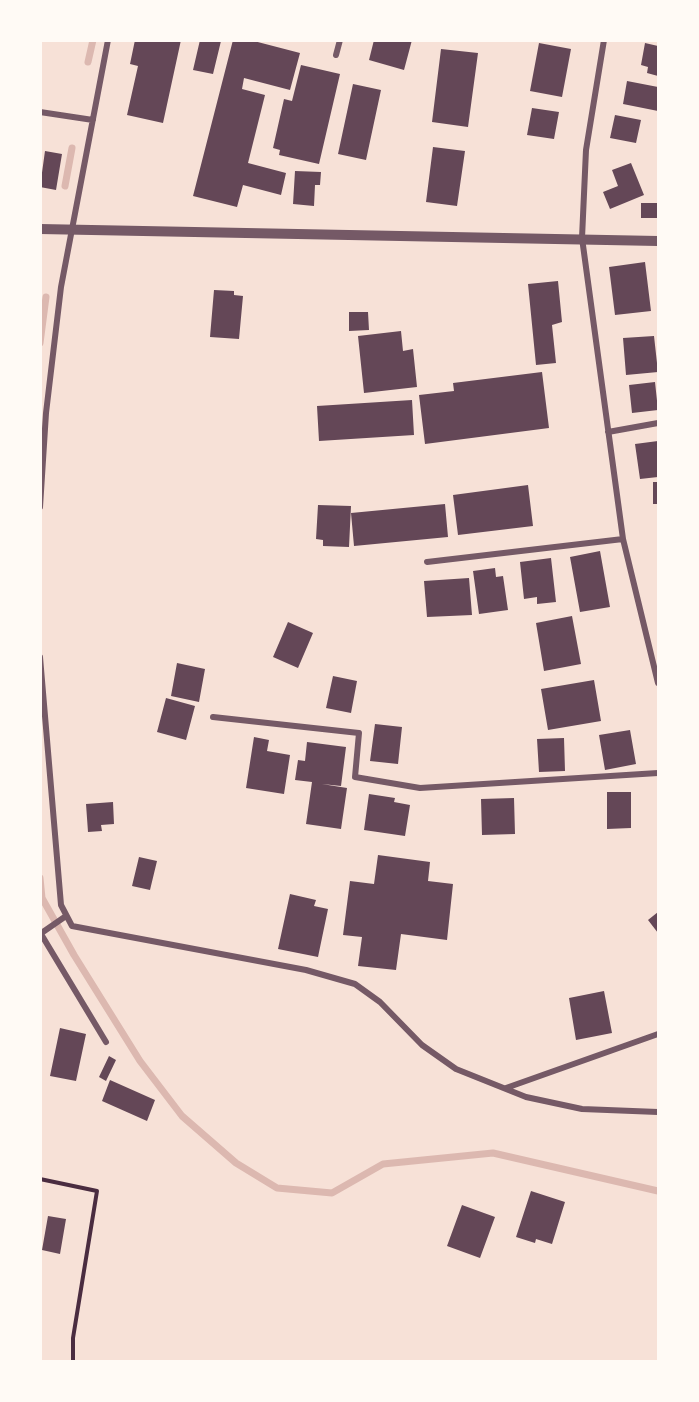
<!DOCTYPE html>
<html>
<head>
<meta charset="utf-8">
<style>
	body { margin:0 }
	#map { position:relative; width:699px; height:1402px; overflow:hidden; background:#f7e1d7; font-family:Figtree,sans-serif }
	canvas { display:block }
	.frame { position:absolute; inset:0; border:42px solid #fffaf5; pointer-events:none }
</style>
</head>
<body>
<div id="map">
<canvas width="699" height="1402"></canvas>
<div class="frame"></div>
</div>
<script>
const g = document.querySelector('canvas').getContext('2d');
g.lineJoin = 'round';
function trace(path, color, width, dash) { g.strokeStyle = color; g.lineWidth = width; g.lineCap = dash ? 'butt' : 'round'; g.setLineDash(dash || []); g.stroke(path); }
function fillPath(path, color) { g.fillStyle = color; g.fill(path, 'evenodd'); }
trace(new Path2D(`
	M88,62L93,40
	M65,186L72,148
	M40,343L46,297
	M40,878L42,898L74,955L140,1061L182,1116L236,1163L277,1188L332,1193L383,1164L493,1153L658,1191`), '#dcb8b0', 7);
fillPath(new Path2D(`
	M135,40H181L163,123L127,115L138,66L130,64Z
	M200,40L221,41L213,74L193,70Z
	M233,40H250L300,53L290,90L244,78L242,89L265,95L248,163L286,173L281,195L243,185L237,207L193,196Z
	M374,40H412L404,70L369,60Z
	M539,43L571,49L562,97L530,91Z
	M645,43L658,46V76L647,73L648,67L641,65Z
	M441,49L478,53L468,127L432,122Z
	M301,65L340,74L319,164L279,155L280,150L273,148L284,99L292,101Z
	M627,81L658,87V111L623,104Z
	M353,84L381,90L366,160L338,154Z
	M532,108L559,112L554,139L527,135Z
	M615,115L641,120L636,143L610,138Z
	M433,147L465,151L457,206L426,202Z
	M45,151L62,154L56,190L40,187Z
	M631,163L644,195L610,209L603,192L618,186L612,170Z
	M295,171L321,172L320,185H315L314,206L293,204Z
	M641,203H658V218H641Z
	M645,262L651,311L615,315L609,267Z
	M558,281L562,322L552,325L556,363L536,365L528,284Z
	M214,290L234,291V295L243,296L239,339L210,337Z
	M349,312H368L369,330L349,331Z
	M401,331L403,351L413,349L417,387L364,393L358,336Z
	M654,336L658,372L626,375L623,338Z
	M542,372L549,428L425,444L419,395L454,391L453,383Z
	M655,382L658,410L632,413L629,385Z
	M412,400L414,435L319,441L317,406Z
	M658,441V477L640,479L635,444Z
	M653,482H658V504H653Z
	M528,485L533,526L458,535L453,495Z
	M445,504L448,537L354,546L351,513Z
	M318,505L351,506L349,547L323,546V540L316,539Z
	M600,551L610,607L580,612L570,557Z
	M551,558L556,602L537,604V597L524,599L520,562Z
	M495,568L496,577L503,576L508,610L479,614L473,571Z
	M469,578L472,615L427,617L424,581Z
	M572,616L581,664L544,671L536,623Z
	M288,622L313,633L298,668L273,657Z
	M177,663L205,669L199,702L171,696Z
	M333,676L357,681L351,713L326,708Z
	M594,680L601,721L548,730L541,689Z
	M166,698L195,706L186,740L157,732Z
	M375,724L402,727L398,764L370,761Z
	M630,730L636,764L605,770L599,735Z
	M254,737L269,740L267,751L290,755L284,794L246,788Z
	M564,738L565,771L539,772L537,739Z
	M307,742L346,747L341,786L322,784L347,788L341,829L306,824L312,782L295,780L298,760L305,761Z
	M607,792H631V828L607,829Z
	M369,794L395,798L394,802L410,805L405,836L364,830Z
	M514,798L515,834L482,835L481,799Z
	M113,802L114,824L101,825L102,831L88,832L86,804Z
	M378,855L430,862L428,881L453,884L447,940L401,934L396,970L358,966L362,937L343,935L350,881L374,884Z
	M139,857L157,861L150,890L132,886Z
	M290,894L316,900L314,906L328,909L318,957L278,949Z
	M658,912V933L648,920Z
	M604,991L612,1033L576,1040L569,998Z
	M60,1028L86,1034L76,1081L50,1076Z
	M109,1056L116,1060L106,1081L99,1077Z
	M110,1080L155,1100L147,1121L102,1101Z
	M531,1191L565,1202L552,1244L536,1239L535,1243L516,1237Z
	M462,1205L495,1217L480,1258L447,1246Z
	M48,1216L66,1219L60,1254L42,1250Z`), '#644757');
trace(new Path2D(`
	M40,1179L97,1191L73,1338V1362`), '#4a2c40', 4);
trace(new Path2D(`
	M604,40L586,150L582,238L623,539L658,683
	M336,55L340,40
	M40,112L93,120
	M608,432L658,423
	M40,507L46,413L61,287L108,40
	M427,562L623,539
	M40,657L61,905L72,926L306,970L355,984L380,1002L422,1045L456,1069L526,1097L582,1109L658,1112
	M213,717L359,733L355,777L420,788L658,773
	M40,934L66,916
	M41,934L106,1042
	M506,1088L658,1034`), '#755966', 6);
trace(new Path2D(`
	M40,229L658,241`), '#755966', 10);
</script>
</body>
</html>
